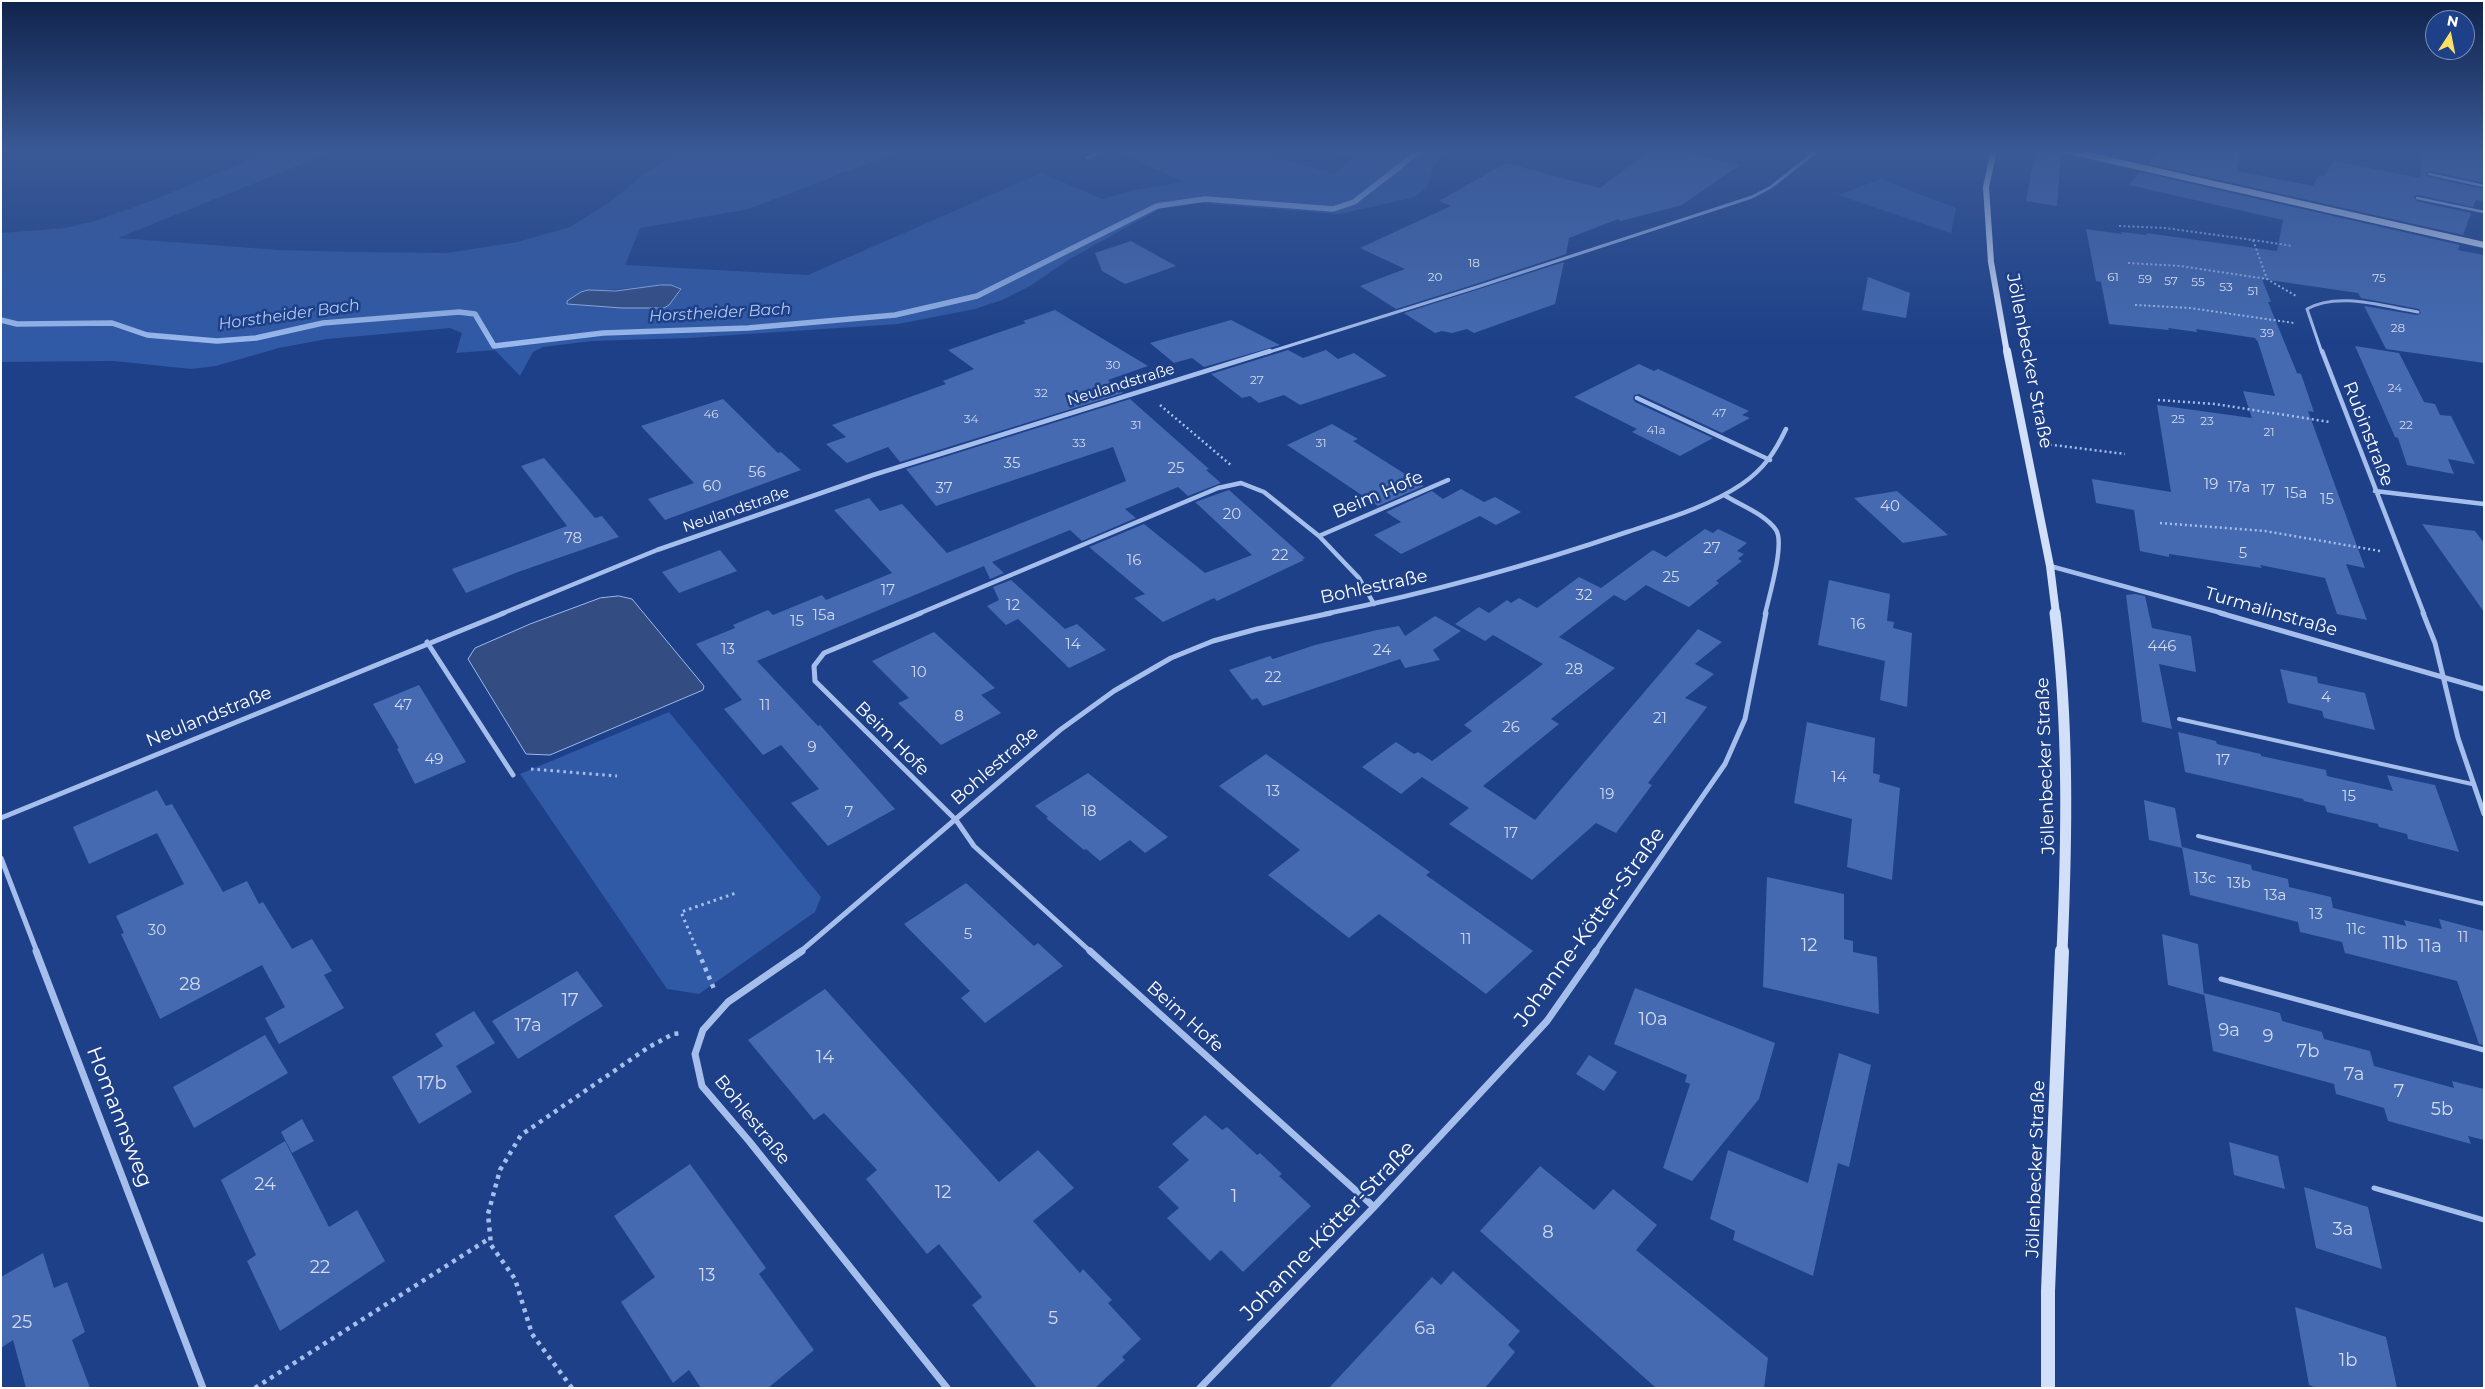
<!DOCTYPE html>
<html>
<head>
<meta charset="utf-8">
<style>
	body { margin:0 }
	#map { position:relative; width:2485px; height:1389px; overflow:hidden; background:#1d4088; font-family:Montserrat,sans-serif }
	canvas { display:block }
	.frame { position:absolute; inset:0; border:2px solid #fff; pointer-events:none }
	.north { position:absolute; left:2425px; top:10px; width:50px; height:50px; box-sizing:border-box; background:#1d4088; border:1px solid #778cb8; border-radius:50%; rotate:11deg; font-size:14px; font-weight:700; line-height:20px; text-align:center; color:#fff }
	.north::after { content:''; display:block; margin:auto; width:18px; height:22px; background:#fcdf64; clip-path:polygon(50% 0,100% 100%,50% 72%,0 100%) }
</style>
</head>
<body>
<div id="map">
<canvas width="2485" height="1389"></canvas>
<div class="frame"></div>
<div class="north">N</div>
</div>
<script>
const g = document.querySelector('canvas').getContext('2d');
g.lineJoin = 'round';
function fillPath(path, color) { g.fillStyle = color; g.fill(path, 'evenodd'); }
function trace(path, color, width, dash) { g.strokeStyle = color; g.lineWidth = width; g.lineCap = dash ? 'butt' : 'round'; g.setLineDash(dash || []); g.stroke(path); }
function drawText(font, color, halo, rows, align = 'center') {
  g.font = font + ' Montserrat,sans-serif'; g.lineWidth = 5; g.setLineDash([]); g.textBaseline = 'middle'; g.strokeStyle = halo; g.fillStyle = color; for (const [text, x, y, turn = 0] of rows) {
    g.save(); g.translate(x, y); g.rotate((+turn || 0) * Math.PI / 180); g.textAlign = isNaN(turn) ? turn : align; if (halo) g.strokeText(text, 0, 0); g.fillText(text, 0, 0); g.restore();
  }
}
fillPath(new Path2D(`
	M272,150H337L118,238L278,250L353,252L447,253L518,242L570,227L607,204L647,172L682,150L706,152L712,150H903L749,209L640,228L625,265L808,275L1041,173L1103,199L1134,190L1184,182L1114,150H1252L1334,174L1354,157L1331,150H1449L1434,165L1427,187L1415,197L1340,214L1198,203L1163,207L1068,260L1030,286L1002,300L975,309L898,324L688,338L592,341L543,347L533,352L520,376L495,350L456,353L462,333L450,328L327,339L279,348L216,366L191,369L114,361L1,362V233L66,228L95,221L151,201ZM671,285L679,287L681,291L664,308L598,307L567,301L581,292Z
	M1881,179L1956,208L1951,233L1838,195Z
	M669,712L821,897L815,912L699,994L667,989L520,774Z`), '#3059a6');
const water = new Path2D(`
	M661,285H671L681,289L669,305L664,308H622L567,304V301L581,292L588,290L615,291Z
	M619,596L632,599L704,686L703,690L550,755L526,754L468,659L475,648L530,624L600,598Z`);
fillPath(water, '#334d82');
trace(water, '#99b8ed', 1);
trace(new Path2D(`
	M1,320L17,324L112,323L147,335L217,341L256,338L323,323L459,312L475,314L494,346L603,333L748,328L895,315L977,296L1157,206L1205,199L1333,209L1354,202L1421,150`), '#99b8ed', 5.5);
fillPath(new Path2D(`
	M1650,150H1675L1740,165L1682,205L1621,221L1618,219L1569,238L1566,254L1479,283L1396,309L1360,286L1405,269L1360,248L1451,206L1439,201L1506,163L1600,188Z
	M2159,150H2240L2237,171L2313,186L2319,175L2324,176L2334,161L2420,178L2423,150H2484V183L2430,171L2426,174L2428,177L2484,189V202L2476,200L2473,207L2418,195L2414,196L2416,201L2471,213L2463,235L2148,164Z
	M2035,151L2061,155L2057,206L2026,201Z
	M2140,172L2460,245L2458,250L2484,255V363L2386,349L2364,306L2417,315L2421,313L2419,309L2361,298L2358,293L2262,279L2271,302H2268L2297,373L2301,374L2314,412L2308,411L2365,568L2346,564L2367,620L2337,614L2325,578L2260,565L2262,568L2169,554V557L2140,551L2134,510L2096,503L2092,479L2171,492L2157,405L2252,418L2243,391L2275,396L2258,342L2255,338L2196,329L2197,332L2168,328L2169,330L2109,324L2101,282L2096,281L2086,229L2122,234L2121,232L2147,235L2146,233L2277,251L2283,220L2129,185Z
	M1131,241L1176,266L1125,284L1102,271L1095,253Z
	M1564,262L1555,304L1474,333L1467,329L1452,333L1442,331L1435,333L1404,313Z
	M1868,277L1910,293L1906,318L1862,310Z
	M1055,310L1148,366L1108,380L1123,393L900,462L888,447L847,463L826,444L846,437L832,425L946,384L943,381L974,369L948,350L1026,323L1023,321Z
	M1231,320L1280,345L1204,367L1192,358L1174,363L1150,343Z
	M2355,346L2399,353L2424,402L2435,404L2440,415L2451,416L2475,464L2448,459L2454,474L2407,465L2398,438L2395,437Z
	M1288,350L1303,358L1326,350L1338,359L1354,353L1387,376L1300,405L1284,395L1259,403L1250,396L1242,398L1211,374Z
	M1639,364L1654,371L1658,369L1749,411L1742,415L1750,418L1722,433L1639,394L1634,395L1633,399L1635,402L1713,438L1680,456L1632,432L1637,429L1574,397Z
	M723,399L778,453L781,452L801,470L665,520L648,499L694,483L641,426Z
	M1130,399L1209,469L1206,470L1221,483L1188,496L1178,487L1125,509L1136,518L1082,541L1070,530L992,562L1004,573L990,579L984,566L757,661L818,726L820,725L895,809L828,846L791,803L819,789L781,745L763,755L724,709L742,700L696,644L735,628L733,625L768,610L773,615L822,595L826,600L892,573L834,510L869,498L880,511L902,504L947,553L1126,481L1113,447L936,506L906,469Z
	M1332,424L1358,439L1353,441L1424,486L1378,506L1287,445Z
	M544,458L595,518L602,516L619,537L518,572L466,593L452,569L567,526L521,466Z
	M1461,489L1484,502L1495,497L1521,512L1496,525L1480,516L1401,554L1374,535L1401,522L1386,512L1432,491L1443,499Z
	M1229,490L1305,558L1302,559L1304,560L1217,601L1214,598L1163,622L1134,598L1145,594L1089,547L1144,524L1205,573L1252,555L1195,502Z
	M1897,491L1948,535L1903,543L1854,498Z
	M2422,524L2475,531L2484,543V612Z
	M1705,529L1713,533L1718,529L1747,543L1737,551L1744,554L1738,559L1742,561L1716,581L1719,583L1689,607L1646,585L1625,601L1614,595L1559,637L1615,668L1551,719L1559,724L1483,786L1535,820L1698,629L1722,642L1695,664L1714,674L1685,698L1707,707L1648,783L1652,785L1616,833L1596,823L1532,880L1449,824L1469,808L1422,777L1401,794L1362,767L1396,742L1414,754L1418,752L1432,761L1472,731L1464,725L1543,664L1493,635L1485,641L1455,624L1479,607L1489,613L1507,600L1511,603L1519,598L1537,608L1579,577L1601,588L1653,550L1666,557Z
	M720,550L737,571L679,593L662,572Z
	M1011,580L1065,629L1077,624L1106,650L1069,668L1018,619L1006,625L987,606L999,600L993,587Z
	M1829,580L1890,594L1887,621L1894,622L1893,628L1912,633L1907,707L1880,700L1885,661L1818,645Z
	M2135,594L2145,596L2152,628L2191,636L2196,672L2159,664L2172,729L2142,722L2126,595Z
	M1435,616L1461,631L1433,650L1440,660L1405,668L1400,659L1263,706L1257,698L1252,700L1229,670L1270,656L1273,659L1315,645L1377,630L1399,626L1405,636Z
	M934,632L995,688L981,695L1001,713L941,745L898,703L909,698L872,661Z
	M2280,669L2317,677L2318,683L2365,693L2375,730L2324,718L2322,711L2288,703Z
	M419,685L466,762L415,784L397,749L399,748L373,704Z
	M1807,722L1875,738L1873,773L1880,775L1879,782L1900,788L1892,880L1847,867L1852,819L1794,803Z
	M2178,732L2216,741L2217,744L2261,754V756L2326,770L2327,776L2393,791L2387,775L2435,785L2459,852L2408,839L2407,834L2379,827L2378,824L2327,812L2325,806L2304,801L2303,799L2185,772Z
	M1266,754L1430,872L1426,875L1533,951L1486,994L1379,914L1349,938L1268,875L1300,850L1219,786Z
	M1088,773L1168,837L1145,853L1130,840L1100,861L1086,849L1084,850L1046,818L1048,817L1035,806Z
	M157,790L166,806L172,804L223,892L247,881L259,904L263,902L292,949L312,939L332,971L324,975L344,1008L279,1044L265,1018L285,1007L262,965L160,1019L121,934L124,933L116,916L184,884L157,833L89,864L73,827Z
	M2144,800L2175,808L2182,848L2149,840Z
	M2182,847L2251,865L2252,870L2288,879L2289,887L2331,897L2333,908L2406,926L2404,920L2442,929L2439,919L2484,931V1045L2479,1044L2457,981L2345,953L2342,942L2300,932L2298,922L2190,895Z
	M1767,877L1844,894V939L1853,941V952L1877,957L1879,1014L1763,987Z
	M966,883L1034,946L1038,943L1063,966L985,1023L961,998L970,991L904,924Z
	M2162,934L2198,944L2204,995L2168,985Z
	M577,971L603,1006L518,1059L492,1021Z
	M1635,988L1775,1043L1759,1099L1692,1181L1663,1168L1690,1084L1685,1082L1687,1075L1614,1044Z
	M825,989L999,1182L1038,1150L1074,1188L1033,1221L1080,1273L1083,1269L1112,1300L1108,1303L1141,1339L1122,1357L1125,1360L1095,1388H1037L972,1305L982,1297L939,1244L927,1254L866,1179L877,1170L824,1113L814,1120L748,1040Z
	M2204,993L2280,1013L2282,1021L2322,1032L2324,1039L2370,1051L2374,1066L2454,1088L2452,1081L2484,1089V1140L2468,1136L2471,1144L2388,1121L2384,1108L2336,1094L2334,1084L2213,1051Z
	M474,1011L495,1043L456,1066L472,1092L419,1124L392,1077L443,1046L435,1034Z
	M265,1035L288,1073L194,1128L173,1087Z
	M1839,1053L1871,1065L1849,1167L1838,1163L1813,1276L1733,1240L1735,1231L1710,1219L1728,1150L1808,1183Z
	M1589,1055L1617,1072L1604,1091L1576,1074Z
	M1205,1115L1222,1130L1227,1127L1257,1155L1260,1153L1282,1174L1279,1176L1311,1206L1243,1272L1221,1250L1210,1261L1167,1218L1179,1208L1158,1187L1189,1160L1172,1144Z
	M302,1119L314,1141L292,1153L281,1132Z
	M285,1141L329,1227L357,1210L385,1261L280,1331L247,1261L256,1255L221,1180Z
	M2229,1142L2278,1156L2285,1189L2234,1175Z
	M690,1164L766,1268L759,1274L814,1350L768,1388H701L689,1370L673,1383L621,1302L655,1277L614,1216Z
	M1540,1166L1594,1210L1613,1189L1657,1225L1636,1250L1768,1358L1764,1388H1656L1480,1231Z
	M2304,1187L2368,1207L2382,1269L2316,1248Z
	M43,1253L54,1288L67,1282L85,1332L72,1340L90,1388H26L13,1340L1,1348V1277Z
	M1453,1271L1520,1331L1508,1345L1515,1352L1485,1388H1329L1432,1277L1441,1285Z
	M2295,1307L2386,1337L2397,1388H2317L2309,1385Z`), '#456ab1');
trace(new Path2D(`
	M2119,226L2165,228L2253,240L2267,279
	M2253,240L2293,246
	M2128,263L2180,266L2267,279L2296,296
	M2135,305L2190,308L2294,323`), '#a6beec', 2, [2, 2.5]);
trace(new Path2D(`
	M2158,400L2215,404L2330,422
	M1160,405L1232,466
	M2045,444L2125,454
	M2160,523L2265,531L2380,551`), '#a6beec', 2.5, [2, 3]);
trace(new Path2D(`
	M531,769L617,776
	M698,952L681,912L736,893`), '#a6beec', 3, [2.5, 4]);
trace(new Path2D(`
	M698,951L714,989
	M255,1388L490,1238
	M572,1388L532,1334L515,1279L491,1245L488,1214L500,1170L521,1135L649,1047L673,1034L683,1033`), '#a6beec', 4.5, [4, 5]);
trace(new Path2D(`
	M1087,158L1105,150
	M2429,174L2484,186
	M2417,198L2484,212`), '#a6beec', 2.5);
trace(new Path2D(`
	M2179,719L2472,784
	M2198,836L2484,904`), '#a6beec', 4);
trace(new Path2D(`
	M2221,979L2484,1050
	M2374,1188L2484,1220`), '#a6beec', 5);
trace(new Path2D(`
	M1266,353L1480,286L1752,197L1771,187L1818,150
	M2322,353L2307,309C2338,291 2385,307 2418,312`), '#a6beec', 3);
trace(new Path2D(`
	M2322,351L2424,614
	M1637,398L1770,460
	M2375,491L2484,504
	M1724,495C1740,505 1765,514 1776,530C1785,543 1769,597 1765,614
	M1319,536L1448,480
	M2050,566L2225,614
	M501,614L657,550L873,475L1270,351
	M918,614L1218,488L1241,483L1264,492L1319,536L1359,578L1374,604
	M1325,614C1428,593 1528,566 1627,532C1666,519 1708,507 1742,484C1764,469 1775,452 1786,429`), '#a6beec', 4.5);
trace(new Path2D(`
	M921,613L824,653L814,666L815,681L956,820L974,846L1091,952
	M2220,613L2484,689
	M2423,613L2435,643L2458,738L2484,814
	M427,642L513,775
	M1,818L504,613
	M1,858L37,952
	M800,952L1060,730L1114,691L1171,658L1213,641L1257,629L1331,613
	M1595,952L1725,764L1745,719L1766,613`), '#a6beec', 5);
trace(new Path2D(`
	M36,951L203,1388
	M802,951L728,1002L703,1030L695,1054L702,1086L749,1141L947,1388
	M1090,951L1374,1207
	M1200,1388L1374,1207L1547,1021L1596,951`), '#a6beec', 7);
trace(new Path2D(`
	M1994,150L1986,187L1991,262L2007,353
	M2064,150L2484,245`), '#d2dff9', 6);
trace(new Path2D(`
	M2007,351L2050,566L2056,614`), '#d2dff9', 8);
trace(new Path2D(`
	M2055,613C2069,725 2067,839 2062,952`), '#d2dff9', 11);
trace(new Path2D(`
	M2048,1388V1291L2062,951`), '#d2dff9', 14);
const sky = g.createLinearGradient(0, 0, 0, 344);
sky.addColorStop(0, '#10234b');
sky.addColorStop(0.44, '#3a5996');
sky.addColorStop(1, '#3a599600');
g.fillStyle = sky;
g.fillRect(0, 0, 2485, 344);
drawText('12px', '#d0daec', null, [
	["18",1474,263],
	["20",1435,277],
	["61",2113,277],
	["75",2379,278],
	["59",2145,279],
	["57",2171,281],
	["55",2198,282],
	["53",2226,287],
	["51",2253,291],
	["28",2398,328],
	["39",2267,333],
	["30",1113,365],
	["27",1257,380],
	["24",2395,388],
	["32",1041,393],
	["47",1719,413],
	["46",711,414],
	["34",971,419],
	["25",2178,419],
	["23",2207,421],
	["31",1136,425],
	["22",2406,425],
	["41a",1656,430],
	["21",2269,432],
	["33",1079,443],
	["31",1321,443]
]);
drawText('15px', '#fff', '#1d4088', [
	["Neulandstraße",1121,385,-17],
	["Neulandstraße",736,510,-19]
]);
drawText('15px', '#d0daec', null, [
	["35",1012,464],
	["25",1176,469],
	["56",757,473],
	["19",2211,485],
	["60",712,487],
	["17a",2239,488],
	["37",944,489],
	["17",2268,491],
	["15a",2296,494],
	["15",2327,500],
	["40",1890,507],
	["20",1232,515],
	["78",573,539],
	["27",1712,549],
	["5",2243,554],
	["22",1280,556],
	["16",1134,561],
	["25",1671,578],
	["17",888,591],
	["32",1584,596],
	["12",1013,606],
	["15a",824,616],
	["15",797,622],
	["16",1858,625],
	["14",1073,645],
	["446",2162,647],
	["13",728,650],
	["24",1382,651],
	["28",1574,670],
	["10",919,673],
	["22",1273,678],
	["4",2326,698],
	["47",403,706],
	["11",765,706],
	["8",959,717],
	["21",1660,719],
	["26",1511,728],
	["9",812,748],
	["49",434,760],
	["17",2223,761],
	["14",1839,778],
	["13",1273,792],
	["19",1607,795],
	["15",2349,797],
	["18",1089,812],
	["7",849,813],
	["17",1511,834],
	["13c",2205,879],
	["13b",2239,884],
	["13a",2275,896],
	["13",2316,915],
	["11c",2356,930],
	["30",157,931],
	["5",968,935],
	["11",2463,938],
	["11",1466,940]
]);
drawText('italic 16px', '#b2c9f3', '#1d4088', [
	["Horstheider Bach",720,313,-3],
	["Horstheider Bach",289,315,-8]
]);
drawText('18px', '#fff', '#1d4088', [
	["Jöllenbecker Straße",2029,361,79],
	["Rubinstraße",2368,434,69],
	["Beim Hofe",1378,495,-23],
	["Bohlestraße",1374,587,-12],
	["Turmalinstraße",2271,612,16],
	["Neulandstraße",209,717,-22],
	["Beim Hofe",892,739,45],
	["Bohlestraße",995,766,-41],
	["Jöllenbecker Straße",2046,766,-92],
	["Beim Hofe",1185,1017,42],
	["Bohlestraße",752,1120,51],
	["Jöllenbecker Straße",2036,1169,-88]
]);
drawText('18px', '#d0daec', null, [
	["11b",2395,944],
	["12",1809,946],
	["11a",2430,947],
	["28",190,985],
	["17",570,1001],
	["10a",1653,1020],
	["17a",528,1026],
	["9a",2229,1031],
	["9",2268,1037],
	["7b",2308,1052],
	["14",825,1058],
	["7a",2354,1075],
	["17b",432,1084],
	["7",2399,1092],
	["5b",2442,1110],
	["24",265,1185],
	["12",943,1193],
	["1",1234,1197],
	["3a",2343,1230],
	["8",1548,1233],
	["22",320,1268],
	["13",707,1276],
	["5",1053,1319],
	["25",22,1323],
	["6a",1425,1329],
	["1b",2348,1361]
]);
drawText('21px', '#fff', '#1d4088', [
	["Johanne-Kötter-Straße",1590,927,-54],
	["Homannsweg",119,1117,69],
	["Johanne-Kötter-Straße",1328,1231,-46]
]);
</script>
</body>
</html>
